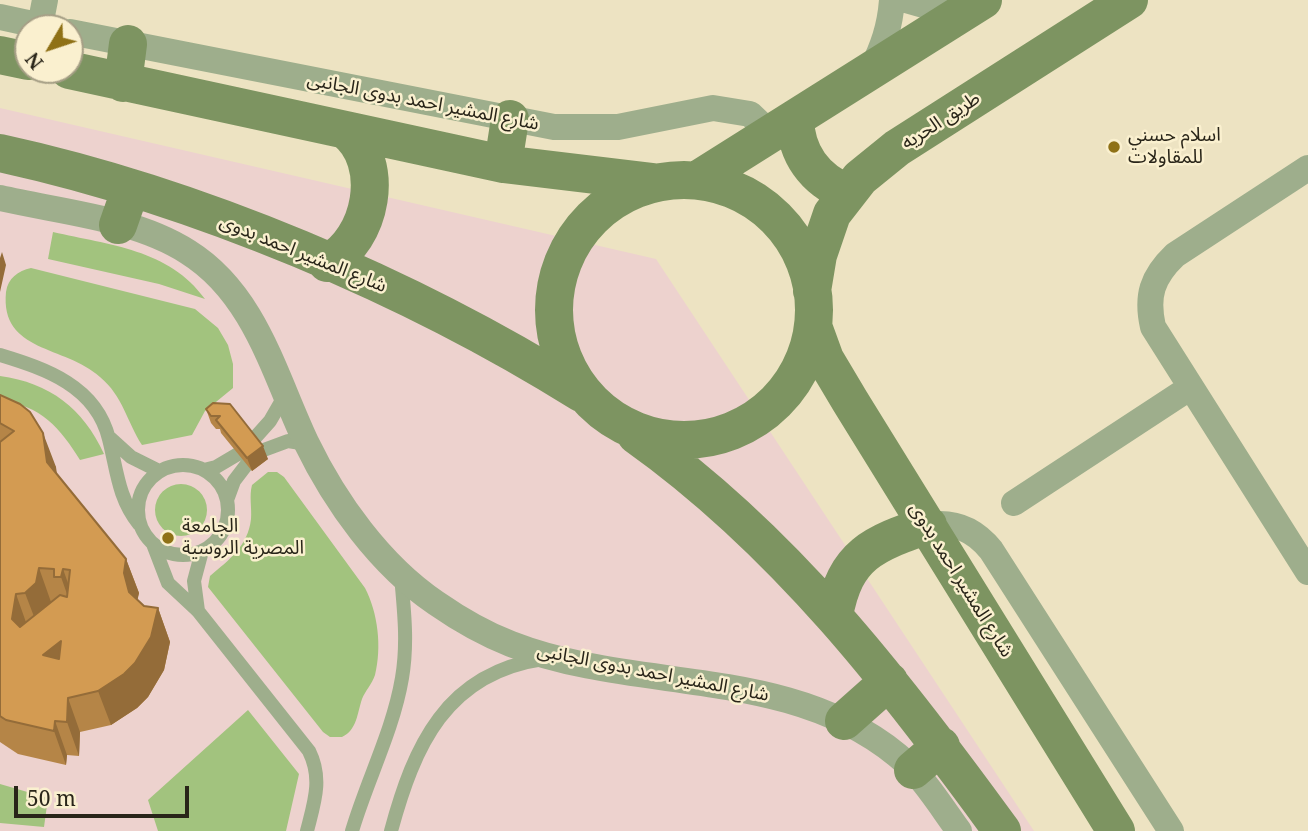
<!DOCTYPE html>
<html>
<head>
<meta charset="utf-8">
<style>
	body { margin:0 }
	#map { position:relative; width:1308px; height:831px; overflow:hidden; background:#ede3c2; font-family:"Noto Serif",serif }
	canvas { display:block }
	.north { position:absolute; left:14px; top:14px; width:70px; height:70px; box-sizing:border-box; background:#faf0cf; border:2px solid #a69f86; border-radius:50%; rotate:231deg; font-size:19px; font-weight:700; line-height:28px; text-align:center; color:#292519 }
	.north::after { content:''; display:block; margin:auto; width:24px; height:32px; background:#8f7116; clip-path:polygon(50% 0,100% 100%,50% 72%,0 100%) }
	.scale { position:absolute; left:14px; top:786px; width:175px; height:32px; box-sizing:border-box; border:4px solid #292519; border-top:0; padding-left:9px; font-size:21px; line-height:24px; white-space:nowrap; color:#292519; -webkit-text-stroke:5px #faf0cf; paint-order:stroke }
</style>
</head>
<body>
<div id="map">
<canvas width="1308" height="831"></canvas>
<div class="north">N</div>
<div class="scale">50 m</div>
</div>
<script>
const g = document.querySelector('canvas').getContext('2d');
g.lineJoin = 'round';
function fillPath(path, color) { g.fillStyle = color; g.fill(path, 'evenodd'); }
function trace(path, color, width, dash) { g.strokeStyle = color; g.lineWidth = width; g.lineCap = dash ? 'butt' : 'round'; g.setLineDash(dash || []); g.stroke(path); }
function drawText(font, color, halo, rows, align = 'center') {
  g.font = font + ' "Noto Serif","Noto Sans Arabic",serif'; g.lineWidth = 5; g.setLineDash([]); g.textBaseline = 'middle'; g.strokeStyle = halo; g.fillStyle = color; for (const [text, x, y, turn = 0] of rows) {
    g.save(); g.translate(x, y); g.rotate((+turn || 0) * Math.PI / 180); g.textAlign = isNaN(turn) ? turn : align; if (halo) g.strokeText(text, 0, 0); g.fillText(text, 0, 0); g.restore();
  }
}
fillPath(new Path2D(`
	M0,108L656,259L1034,831H0Z`), '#edd2ce');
fillPath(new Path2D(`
	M53,232C109,245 169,249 205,299L159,284L48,259Z
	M31,268L195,309L218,328L228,345L233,364V388L205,411L192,435L142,445C127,422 123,396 100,377C65,345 0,353 6,292C8,278 18,271 31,268Z
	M0,376C50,383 83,408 104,454L80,460C61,429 40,404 0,401Z
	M268,472H277L284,477L365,588C378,613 382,647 375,675C372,684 365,691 362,699C357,714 357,730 342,737H330L323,732L208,587L210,576C229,560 248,546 251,519C252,508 249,496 252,485Z
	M155 510a26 26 0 1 1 52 0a26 26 0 1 1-52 0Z
	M248,710L299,774L286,831H158L148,800Z
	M0,784L48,798L44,827L0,823Z`), '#a2c37e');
trace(new Path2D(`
	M0,355C46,369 96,386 109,439C117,470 118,498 139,524
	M110,438L131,457L159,471
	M253,440L270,421L285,395
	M261,451L288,441L307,444
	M138 510a45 45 0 1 1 90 0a45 45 0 1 1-90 0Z
	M204,470L216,467L238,454
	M227,500L234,481L247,464
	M153,544L168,583L198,611L309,751C323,779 314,803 307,831
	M198,611L194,581L202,551
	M352,831C367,780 393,731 402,678C408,643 404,610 401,576
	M391,831C414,746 446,673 543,659`), '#9eae8c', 14);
trace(new Path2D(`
	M906,0L941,10H968
	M0,17L51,28
	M40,26L45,0
	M70,32L554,127H618L713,108L750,114L770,133
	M871,71C883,47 890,27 892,0
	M1308,168L1175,255C1152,277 1146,296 1153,327L1308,572
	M0,198C61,212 135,218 188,252C255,294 274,374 306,442C335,502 380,565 436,603C459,619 485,634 511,644C636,693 787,665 897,755C922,775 940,805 959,831
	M1014,503L1191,387
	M928,525C954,521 974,529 991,550L1171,831`), '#9eae8c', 26);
trace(new Path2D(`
	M0,55L28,61
	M69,70L503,164L653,182
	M123,83L128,44
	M795,119C796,154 814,179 847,193
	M0,153C197,196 410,286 581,393
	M503,164L510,119
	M697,180L983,0
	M554 310a130 130 0 1 1 260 0a130 130 0 1 1-260 0Z
	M118,225L131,188
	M327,263C372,240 387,162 345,130
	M812,291L818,255L832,214L860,178L897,148L1129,0
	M813,326L825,359L850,401L1116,831
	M636,435C785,541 896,685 1002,831
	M834,616C845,554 873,544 928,525
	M844,721L889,681
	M913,770L941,746`), '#7d9461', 38);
fillPath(new Path2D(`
	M0,395L56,467V473L126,559L139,593L137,600L144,606L158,608L170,642L164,670L148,697L137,708L111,725L80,732L79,756L67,755L66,765L18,754L0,742Z
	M213,403L268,459L252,471L221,433L220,429H216L211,423L206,409Z`), '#b58547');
fillPath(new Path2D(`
	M2,252L6,265L0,292V258Z
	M43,433L56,467L60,496L47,462Z
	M263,446L268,459L252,471L247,458Z
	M126,559L139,593L136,607L129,592L124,573Z
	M39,568L51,602L38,627L25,593Z
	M63,569L75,603L73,611L61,577Z
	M16,594L28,628L24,653L12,619Z
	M158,608L170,642L164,670L148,697L137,708L111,725L98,691Z
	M61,641L74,675L43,655Z
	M68,698L80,732L79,756L67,722Z
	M55,721L67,755L66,765L54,731Z`), '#946c39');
const building = new Path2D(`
	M0,395L20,404L30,412L43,433L47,462L126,559L124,573L129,592L144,606L158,608L151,637L135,663L124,674L98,691L68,698L67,722L55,721L54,731L6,720L0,716V442L14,431L0,423ZM39,568L54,569V577H61L63,569L70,570L67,597L60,595L20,627L12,619L16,594L25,593L36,583ZM61,641L59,659L43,655Z
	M213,403L230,404L263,446L247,458L216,420L220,416H211L206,409Z`);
fillPath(building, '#d39b52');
trace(building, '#946c39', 2);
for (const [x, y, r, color] of [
	[1114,147,7,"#8f7116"],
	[168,538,7,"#8f7116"]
]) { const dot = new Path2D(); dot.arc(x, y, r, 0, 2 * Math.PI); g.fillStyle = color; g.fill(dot); trace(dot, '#faf0cf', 2.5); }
drawText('19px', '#292519', '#faf0cf', [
	["شارع المشير احمد بدوى الجانبى",423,102,11],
	["طريق الحريه",941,121,-33],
	["شارع المشير احمد بدوى",303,254,22],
	["شارع المشير احمد بدوى",961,580,58],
	["شارع المشير احمد بدوى الجانبى",653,673,11]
]);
drawText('19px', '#292519', '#faf0cf', [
	["اسلام حسني",1128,136],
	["للمقاولات",1128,158],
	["الجامعة",182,527],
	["المصرية الروسية",182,549]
], 'left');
</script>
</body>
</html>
